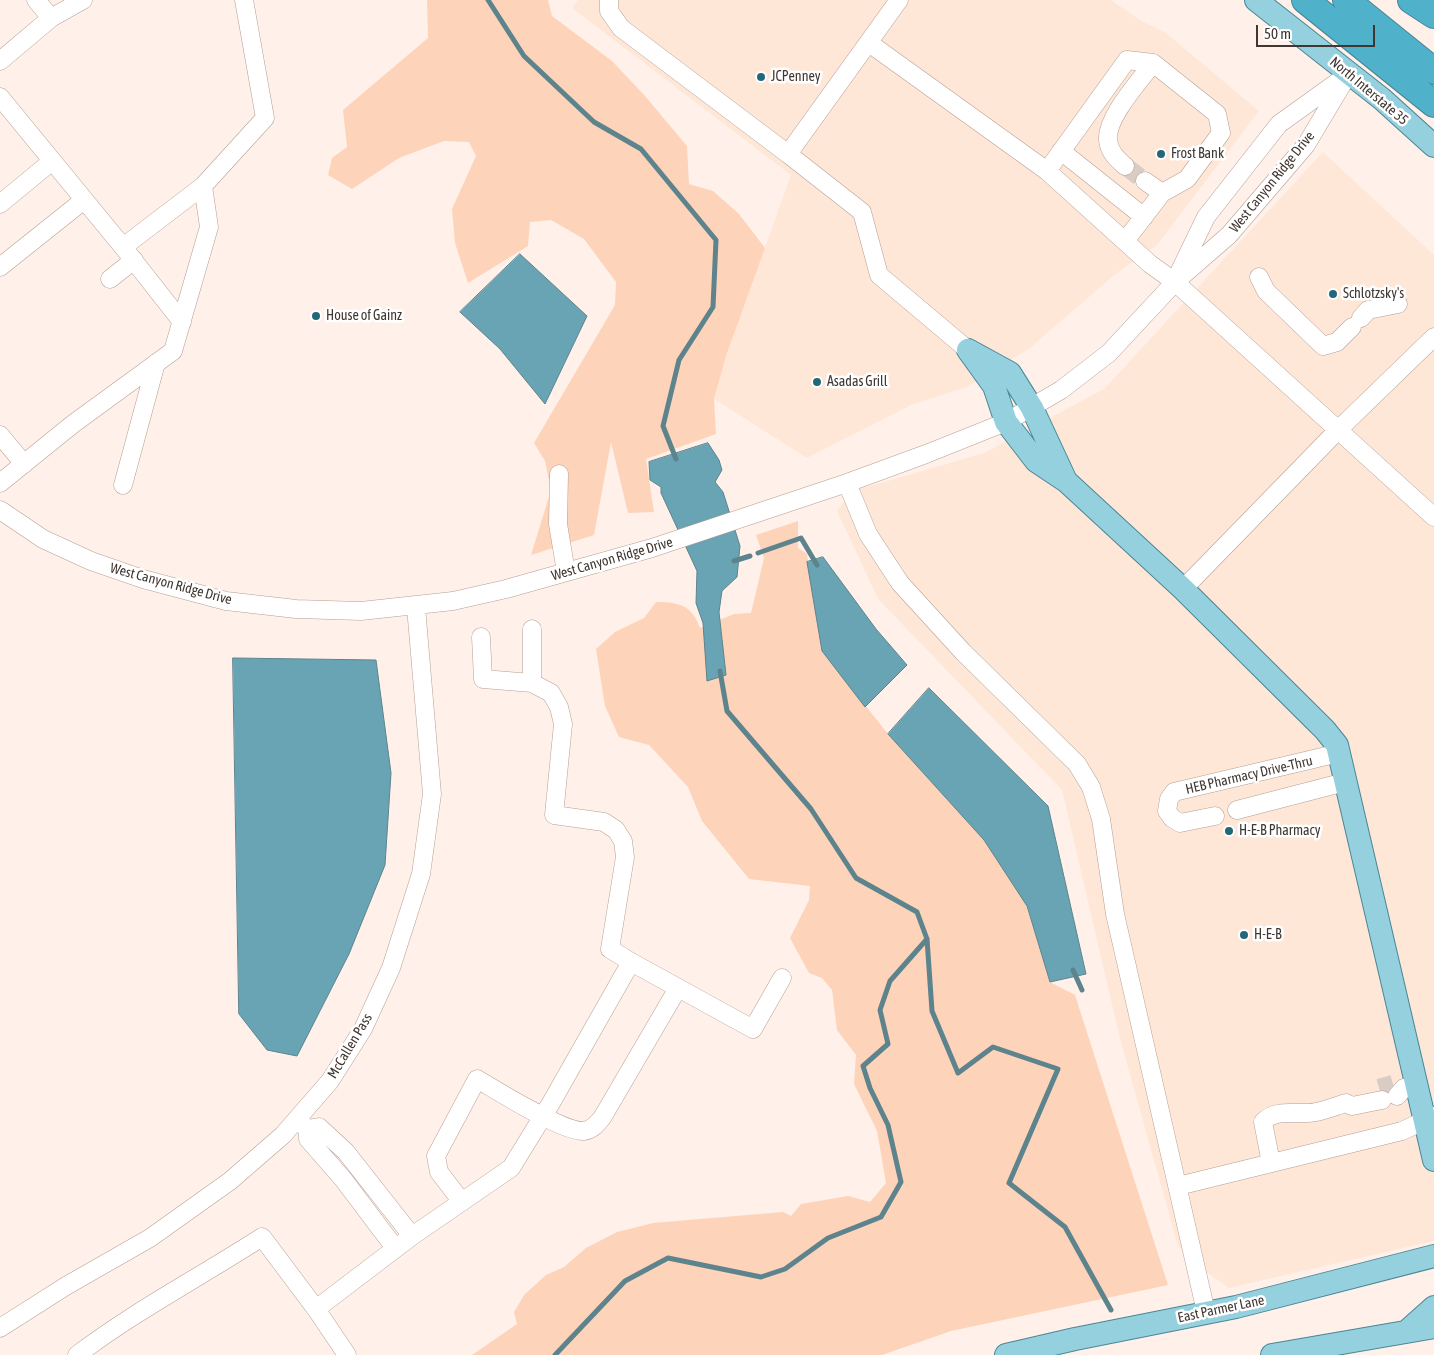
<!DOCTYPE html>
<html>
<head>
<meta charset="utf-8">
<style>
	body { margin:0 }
	#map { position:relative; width:1434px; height:1355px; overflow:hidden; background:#fff1e9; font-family:"Asap Condensed",sans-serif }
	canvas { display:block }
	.scale { position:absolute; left:1256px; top:25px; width:119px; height:22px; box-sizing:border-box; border:2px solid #403732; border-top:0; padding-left:6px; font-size:15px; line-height:18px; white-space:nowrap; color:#403732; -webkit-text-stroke:4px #fff; paint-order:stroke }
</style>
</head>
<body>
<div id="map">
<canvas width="1434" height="1355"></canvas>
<div class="scale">50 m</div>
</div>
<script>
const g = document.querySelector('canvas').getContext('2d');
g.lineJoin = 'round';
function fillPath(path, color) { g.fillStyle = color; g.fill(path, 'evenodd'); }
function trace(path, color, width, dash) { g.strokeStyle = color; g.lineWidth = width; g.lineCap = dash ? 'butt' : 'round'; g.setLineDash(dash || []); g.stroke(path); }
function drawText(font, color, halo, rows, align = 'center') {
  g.font = font + ' "Asap Condensed",sans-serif'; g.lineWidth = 5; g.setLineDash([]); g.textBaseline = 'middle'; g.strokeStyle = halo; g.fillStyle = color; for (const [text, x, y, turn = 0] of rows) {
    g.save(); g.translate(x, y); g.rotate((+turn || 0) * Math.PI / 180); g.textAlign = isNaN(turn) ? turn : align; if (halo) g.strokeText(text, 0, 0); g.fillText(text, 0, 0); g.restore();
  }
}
fillPath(new Path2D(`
	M578,0H1111L1140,20L1166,33L1259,111L1157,245L1113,276L1030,348L967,387L911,405L807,458L714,399L726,356L791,175L572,8Z
	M1323,152L1434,255V1241L1229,1288L1198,1266L1178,1246L1120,1039L1062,790L878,599L837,511L853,491L984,453L1104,389Z`), '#ffe7d8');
fillPath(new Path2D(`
	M427,0H548L552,16L612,61L645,96L687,146L689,184L713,191L739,214L765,248L726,356L714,399L716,434L646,459L654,512L628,513L611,442L594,535L531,555L551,490L545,461L534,443L615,305L616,282L584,239L551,220L530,222L528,246L468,283L455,243L452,209L476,156L469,142L444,141L399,158L352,189L328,175L332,158L347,147L343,110L428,38Z
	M798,521V548L807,554L822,651L888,734L984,840L1025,902L1050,982L1075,995L1168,1285L951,1331L882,1355H472L517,1324L514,1312L524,1295L546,1275L564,1267L586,1248L617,1232L653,1223L783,1212L791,1216L801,1204L848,1196L870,1202L886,1183L877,1131L854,1084L856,1055L837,1030L832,990L822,978L809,973L790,938L809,900L810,886L749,879L702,821L688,787L649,745L619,737L605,706L596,649L615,632L644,618L656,602C679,602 692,605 700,628L734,614L751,613L764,558L756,535Z`), '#fdd3ba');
const water = new Path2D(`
	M520,254L587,316L545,404L500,349L460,312Z
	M708,443L719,460L722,470L715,482L723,492L740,546L737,577L722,591L719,612L726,675L707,681L703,623L696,603L697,571L661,493V487L650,480L649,462Z
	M823,557L876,629L907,665L865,707L822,651L807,562Z
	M233,658L376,660L391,773L385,865L349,954L297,1056L267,1050L239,1014Z
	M929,688L1048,806L1086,974L1050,982L1027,906L984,840L888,734Z`);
fillPath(water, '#69a4b4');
trace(water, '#5d838d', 1);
trace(new Path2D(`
	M488,0L524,56L594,122L641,149L716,240L713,307L679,360L663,426L676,459
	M758,553L801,538L817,565
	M734,561L750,556
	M720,671L727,711L811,809L856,878L917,912L927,939L932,1011L958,1073L993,1047L1058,1069L1009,1183L1065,1227L1111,1310
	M1073,970L1082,990
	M555,1355L625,1281L668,1258L761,1277L785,1269L828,1238L881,1217L901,1182L888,1125L870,1088L863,1066L888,1044L880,1010L890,981L927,939`), '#5d838d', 5);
trace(new Path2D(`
	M1125,166L1145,181
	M1379,1088L1393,1084`), '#d9ccc4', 18, [18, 9]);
const minor = new Path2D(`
	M36,0L51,18
	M609,0V11L621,28L788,154
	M899,0L788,154L862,212L879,275L968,350
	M869,43L1047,171L1150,264L1175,282L1434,517
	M0,61L51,18L83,0
	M0,97L123,247L203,186
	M1061,151L1144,217
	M1125,166C1117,159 1109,152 1108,140C1106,117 1140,81 1153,63
	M1047,171L1127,60L1153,63L1217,114L1221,133L1187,179L1162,193L1125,241
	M1145,181L1162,193
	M0,204L51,162
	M123,247L182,322
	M0,267L84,200
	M1178,275L1206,217L1279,124L1343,78
	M1259,277L1266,291L1323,346L1337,342L1352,327
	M110,279L134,260
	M1361,318L1368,310L1398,304
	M0,435L24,464
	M559,474L558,524L566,572
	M0,483L73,424L173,351L209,227L203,186L265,118L244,0
	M847,483L868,534L900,583L963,652L1077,764L1091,787L1101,819L1115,914L1206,1312
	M123,485L156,363
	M0,510L43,539L91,561L143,579L226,601L296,609L361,611L453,601L506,589L652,548L847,483L926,454L1006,422L1061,390L1109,353L1175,282L1229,235L1306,145L1349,73
	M1183,589L1338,430L1434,337
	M481,637L483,679L532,683L551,693L559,707L563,724L554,815L604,822L616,830L623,841L625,857L610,949L631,962
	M532,683V629
	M1237,810L1345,782
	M1215,816L1180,823L1172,818L1167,811L1169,799L1174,792L1339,753
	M1397,1096L1404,1088L1417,1086
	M297,1120L308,1129L319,1127L346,1152L412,1236
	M308,1129V1139L343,1179L395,1248
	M1271,1163L1263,1122C1277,1107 1299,1116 1316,1112C1326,1110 1336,1106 1346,1103L1352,1106L1382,1100
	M1178,1186L1402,1131L1434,1116
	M462,1202L439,1172L436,1156L477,1079C498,1091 562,1132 584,1131C592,1130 597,1124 602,1118L678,988
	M316,1309L347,1355
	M0,1328L66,1286L150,1238L230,1181L283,1135L330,1081L363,1029L391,968L421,874L432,794L416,607
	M77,1355C135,1311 200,1277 262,1237L316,1309L412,1236L511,1168L551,1103L631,962L753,1029L782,978`);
const major = new Path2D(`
	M1256,0L1382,99L1434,146
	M968,350L1010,373L1032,408L1066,481L1036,461L1006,422L994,386Z
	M1066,481L1183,589L1325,730L1337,745L1434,1160
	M1406,1332L1434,1307
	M1006,1355L1075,1339L1236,1307L1434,1256
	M1272,1355L1434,1327`);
const highway = new Path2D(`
	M1305,0L1434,104
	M1346,0L1434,71
	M1411,0L1434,15`);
trace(minor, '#b59f93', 19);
trace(major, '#4a8695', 24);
trace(highway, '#4a8695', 28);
trace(minor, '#fff', 18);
trace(major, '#95d0df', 22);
trace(highway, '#4fb1ca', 26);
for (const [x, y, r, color] of [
	[761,77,5,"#236879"],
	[1161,154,5,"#236879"],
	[1333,294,5,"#236879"],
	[316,316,5,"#236879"],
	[817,382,5,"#236879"],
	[1229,831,5,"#236879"],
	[1244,935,5,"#236879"]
]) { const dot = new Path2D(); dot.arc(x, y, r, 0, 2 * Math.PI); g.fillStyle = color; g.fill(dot); trace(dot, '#fff', 2); }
drawText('14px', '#403732', '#fff', [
	["JCPenney",771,77],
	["Frost Bank",1171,154],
	["Schlotzsky's",1343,294],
	["House of Gainz",326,316],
	["Asadas Grill",827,382],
	["H-E-B Pharmacy",1239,831],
	["H-E-B",1254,935]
], 'left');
drawText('14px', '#403732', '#fff', [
	["North Interstate 35",1369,91,40],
	["West Canyon Ridge Drive",1272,182,-51],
	["West Canyon Ridge Drive",612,559,-16],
	["West Canyon Ridge Drive",171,584,15],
	["HEB Pharmacy Drive-Thru",1249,775,-13],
	["McCallen Pass",350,1046,-59],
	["East Parmer Lane",1221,1309,-12]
]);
</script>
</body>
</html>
